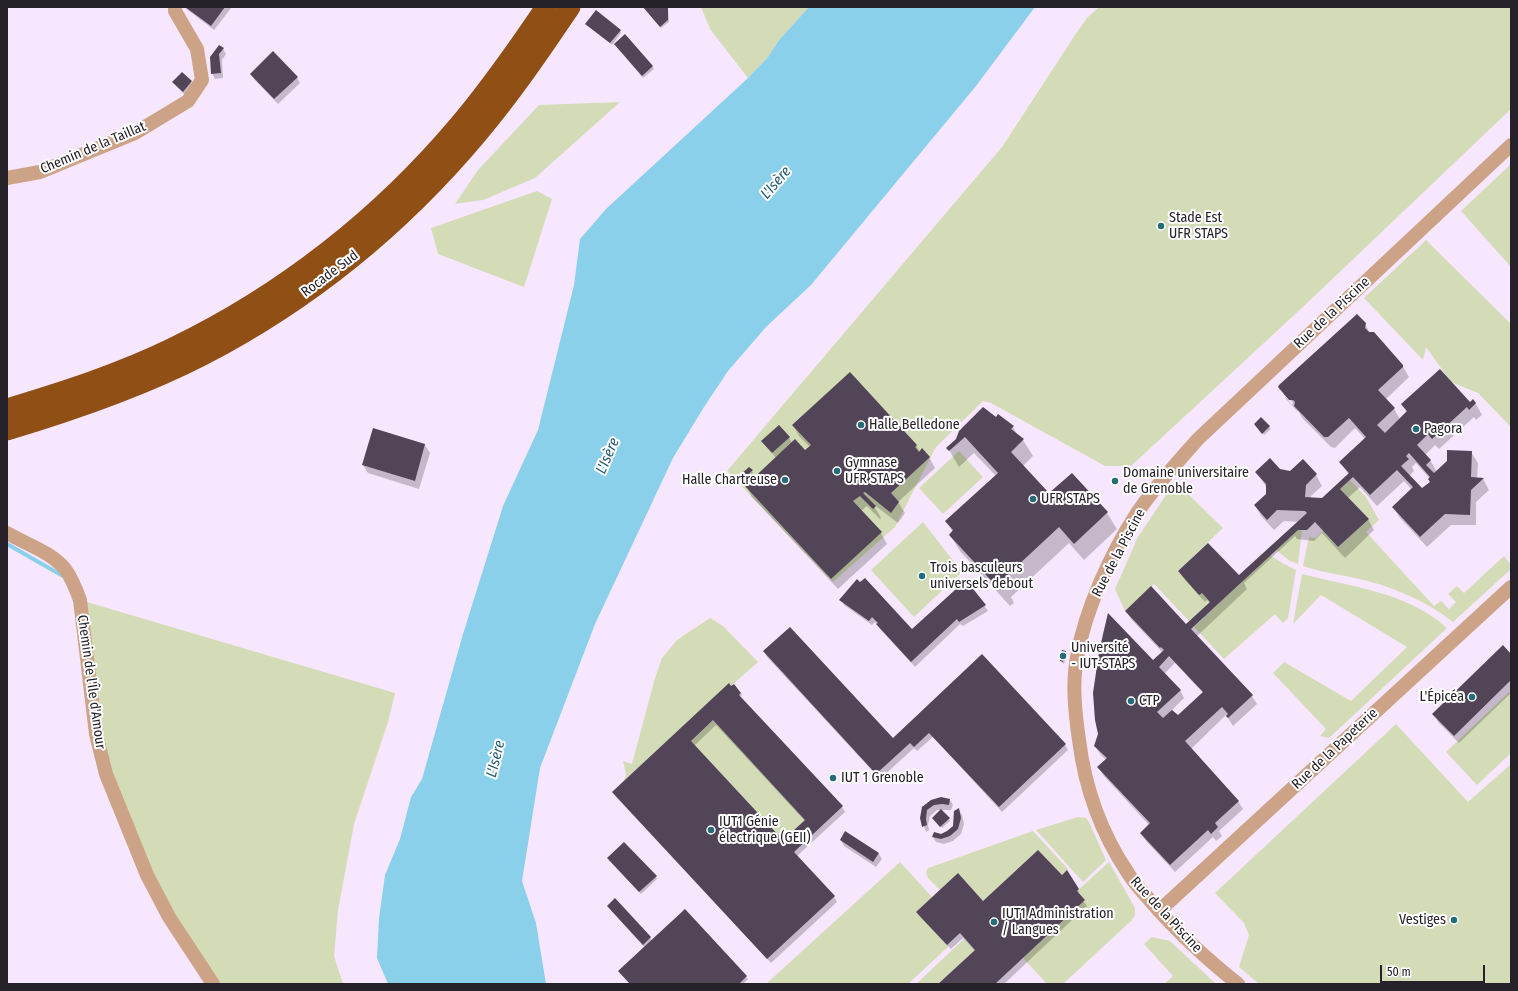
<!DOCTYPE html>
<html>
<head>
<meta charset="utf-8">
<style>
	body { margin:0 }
	#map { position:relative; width:1518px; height:991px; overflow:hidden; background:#f7e7fe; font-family:"Fira Sans Condensed",sans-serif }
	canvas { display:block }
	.frame { position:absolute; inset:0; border:8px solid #262028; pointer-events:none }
	.scale { position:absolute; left:1380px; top:965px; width:105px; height:18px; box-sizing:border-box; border:2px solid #262028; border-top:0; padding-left:5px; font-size:12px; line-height:14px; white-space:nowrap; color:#262028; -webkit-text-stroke:3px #fff; paint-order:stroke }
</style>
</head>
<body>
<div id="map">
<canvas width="1518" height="991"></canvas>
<div class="frame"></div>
<div class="scale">50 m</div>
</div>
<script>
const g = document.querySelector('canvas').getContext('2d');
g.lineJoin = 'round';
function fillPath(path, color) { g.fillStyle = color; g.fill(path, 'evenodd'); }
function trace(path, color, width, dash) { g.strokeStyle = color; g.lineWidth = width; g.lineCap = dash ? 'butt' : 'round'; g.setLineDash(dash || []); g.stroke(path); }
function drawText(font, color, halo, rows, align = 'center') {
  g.font = font + ' "Fira Sans Condensed",sans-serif'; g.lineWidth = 4; g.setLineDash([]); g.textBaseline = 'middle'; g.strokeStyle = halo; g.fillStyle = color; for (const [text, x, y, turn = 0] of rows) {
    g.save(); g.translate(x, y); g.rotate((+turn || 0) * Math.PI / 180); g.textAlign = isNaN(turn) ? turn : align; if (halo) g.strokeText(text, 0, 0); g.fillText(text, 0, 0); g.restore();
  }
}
fillPath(new Path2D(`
	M701,7H809L779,40L768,57L748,78L710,29Z
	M1099,7H1511V109L1305,305L1131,466H1105L991,403L983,401L936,447L895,527L833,582L727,471L1002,147L1077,32L1087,18Z
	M620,102L535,178L483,200L455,204L478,170L539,105Z
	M1511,164V267L1461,211Z
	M537,191L552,199L524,287L438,254L431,228Z
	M1426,240L1511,324V427L1478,393L1451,382L1426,347L1423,360L1364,298Z
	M959,451L983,477L943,514L919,488Z
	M1350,480L1366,497L1379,520L1366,532L1434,606L1441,601L1449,609L1456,602L1448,594L1457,586L1464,593L1504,556L1510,564L1511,569L1453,622C1425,600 1389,585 1355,578C1337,574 1320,572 1303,566L1309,537L1316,538L1323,531L1338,547L1369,519L1340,489Z
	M1175,491L1188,494L1223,528L1178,571L1199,594L1202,593L1210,602L1189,621L1154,584L1125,611L1115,589L1138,537L1166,495L1170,492Z
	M923,522L962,572L914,617L871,570Z
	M1298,530H1302L1298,564L1290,561L1276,550Z
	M1270,555L1284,564L1296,570L1288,618L1283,623L1275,614L1224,659L1194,627Z
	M1302,574C1351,587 1408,592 1447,628L1329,738L1320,736L1326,729L1273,673L1284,662L1351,701L1407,647L1321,595L1293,624Z
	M80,600L395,693L388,722L354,824L338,910L334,956L343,984H213L169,917L106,774Z
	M710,618L723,626L758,662L731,686L729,684L624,781L626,774L623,761L632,764L655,678L662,658L677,640Z
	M1509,692L1511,694V753L1477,785L1446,752Z
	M713,720L805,820L783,840L691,741Z
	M1396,724L1468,802L1511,764V984H1259L1239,967L1249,935L1244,923L1215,893Z
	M1078,817L1086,818L1089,822L1106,860L1083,882L1036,830Z
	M1033,831L1068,869L1062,875L1038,850L983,901L958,873L940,890L928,878L926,872L928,868L931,867Z
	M900,862L932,897L916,912L949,946L908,984H766Z
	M1109,862L1135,908V915L1132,920L1063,984H1047L1023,958L1085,900L1077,891Z
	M1152,937L1170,941L1216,984H1164L1173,976L1144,944Z
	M964,939L975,950L938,984H916Z`), '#d3dcb6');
fillPath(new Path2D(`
	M809,7H1035L976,86L811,285L766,327L728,371L704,407L673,458L595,624L540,768L522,881L536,923L546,984H388L377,958L379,918L385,875L400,839L411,797L422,779L463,634L503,506L538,430L574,285L580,239L606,209L748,78L768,57L779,40Z`), '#8bd0eb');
fillPath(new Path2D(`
	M184,7H232L214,30Z
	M643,7H668L669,22L661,28Z
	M586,24L620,30L621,33L612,45Z
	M616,46L652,66L654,69L643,78Z
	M223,49L226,54L222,60L223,78L215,79L212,73L211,57Z
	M273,52L297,78L300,83L278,104L254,79L251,74Z
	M182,73L191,82L194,87L186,96L177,87L174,82Z
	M1365,324L1370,333L1402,365L1409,377L1385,400L1394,409L1400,419L1407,413L1402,405L1470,403L1473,401L1476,404L1482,415L1476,420L1474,417L1439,449L1435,445L1425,455L1430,460L1437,472L1471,452L1478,463L1477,479H1483L1489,490L1476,502V525H1451L1427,547L1400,518L1393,507L1412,490L1404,481L1377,506L1360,487L1348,498L1368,519L1374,530L1345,558L1322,533L1314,541L1297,539L1295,536L1244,583L1247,589L1196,637L1252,696L1257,704L1233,726L1226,715L1191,749L1238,801L1243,809L1219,831L1222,836L1216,841L1213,837L1175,872L1146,841L1141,833L1149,825L1103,775L1099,767L1106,760L1100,754L1095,746L1099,734L1096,672L1103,633L1108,615L1153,662L1163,653L1131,619L1126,611L1186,625L1210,603L1207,600L1205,602L1184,579L1179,571L1242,580L1299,522L1284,521L1274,530L1261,516L1255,505L1267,494V488L1256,472L1280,470L1316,475L1322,486L1311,496V498L1323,499L1349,475L1340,462L1365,439L1355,428L1335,448L1331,447L1303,419L1298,411H1297L1286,399L1285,396L1292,405L1293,403L1286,395L1285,396L1280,387ZM1416,463L1430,479V482L1422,490L1409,476L1414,471L1412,467ZM1175,663L1203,693L1178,716L1172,710L1184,698L1180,690L1164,674Z
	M1261,418L1271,429L1264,435L1256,426Z
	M996,419L1013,427L1018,436L1023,440L1033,456L1023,466L1049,495L1072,474L1107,513L1117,529L1084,560L1069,543L1011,597L1014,603L1010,606L960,551L950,535L953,532L946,522L996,476L974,453L959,467L948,448L957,439Z
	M793,425L916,445L920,452L929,457L935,468L898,502L905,513L898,523L873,504L881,518L880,519L867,506L861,511L881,533L887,544L838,589L752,497L746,486L776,458L763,441L789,437L792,443L805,452L810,447L799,436Z
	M374,429L425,445L430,453L419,489L368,473L363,465Z
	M752,471L753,473L745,481L742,478Z
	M970,585L988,611L963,626L960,624L915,667L881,630L875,622L872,625L844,605L841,600L912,630Z
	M764,652L893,739L982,655L1065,745L1068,750L1002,812L933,737L917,751L914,748L880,779L767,657Z
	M1065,652L1067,654L1064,664L1061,661Z
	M1511,655V693L1459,743L1438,722L1434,714Z
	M741,693L742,695L740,697L842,807L845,812L797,856L834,897L837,902L771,963L616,797L613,792ZM716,725L805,821L783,842L694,746Z
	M950,800L953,805L951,810H937L930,816L928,825L929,830L926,832L921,818L931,801Z
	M959,810L962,815L964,824L961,834L953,841L944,844L936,842L933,837L947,832L954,826Z
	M949,819L950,821L942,828L935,820Z
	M846,833L879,854L882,859L876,867L844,846L841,840Z
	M609,860L656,877L657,879L641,894Z
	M1062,876L1076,887L1079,892L1078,894L1087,906L1004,984H940L975,951L963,938L951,949L920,917L917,912L983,902Z
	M609,908L650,937L652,941L685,911L748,979L743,984H630L619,972L645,948Z`), '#0003');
trace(new Path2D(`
	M7,544L63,576`), '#8bd0eb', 4);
fillPath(new Path2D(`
	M185,7H225L211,26Z
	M643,7H668V20L660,27Z
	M596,10L621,30L610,43L585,24Z
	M625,34L653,66L642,76L614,44Z
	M219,45L224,48L219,54L221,73L211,74L210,57Z
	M273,51L298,77L274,99L250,74Z
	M182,72L192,81L183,92L172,82Z
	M1357,314L1366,323L1365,328L1369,332H1374L1403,365V367L1378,390L1395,408L1377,425L1385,433L1407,411L1401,404L1440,369L1470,402L1473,399L1476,403L1469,410L1467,407L1432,439L1428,434L1417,445L1431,460L1426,465L1434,473L1447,461V450L1472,451L1471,477L1484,478L1471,490L1470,515L1445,514L1420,537L1392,507L1413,487L1397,470L1370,495L1353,477L1340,489L1369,519L1338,547L1315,522L1307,530H1298L1191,629L1253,695L1228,718L1226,716L1228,714L1222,707L1185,741L1239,801L1215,823L1218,827L1211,834L1208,830L1170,865L1140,833L1150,823L1097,767L1107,758L1094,746L1098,734L1095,720L1093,693L1099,652L1108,613L1153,660L1164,650L1161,647L1160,648L1125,611L1151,586L1186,624L1210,602L1202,593L1199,595L1178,571L1208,543L1239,575L1307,513L1305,511L1277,510L1267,520L1254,505L1266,494V484L1255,472L1270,458L1280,469L1290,471L1303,459L1317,474L1306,485L1305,497L1322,498L1349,473L1339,462L1366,437L1349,418L1328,437H1324L1296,408L1294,406L1295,402L1293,400H1289L1278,387L1279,385ZM1409,453L1430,477L1428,479L1430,482L1422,488L1401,466L1409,459L1406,456ZM1169,656L1203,692L1178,715L1172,710L1163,718L1157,712L1181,690L1159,667Z
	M850,372L917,445L915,447L919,452L922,448L930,457L891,493L899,502L891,513L865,492L863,493L876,506L873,509L860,496L853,501L882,532L831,579L745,486L795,439L805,450L811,445L792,425Z
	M983,407L996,417L998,414L1014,426L1011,429L1024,439L1011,452L1049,493L1072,473L1108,512L1074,544L1059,527L1001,581L1005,586L1000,590L949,535L953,530L945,521L998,473L965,437L949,451L946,448L956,439L959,431Z
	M1261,417L1270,426L1262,434L1254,424Z
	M779,425L790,437L772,453L761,441Z
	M373,428L425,444L415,481L362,465Z
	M749,467L753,470L743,479L740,475Z
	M865,578L912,629L966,580L986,605L959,622L957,619L911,662L876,624L878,623L872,617L869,621L839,600L857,579L860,582Z
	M790,627L893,738L982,654L1066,744L999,807L929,733L914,747L910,743L876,774L763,651Z
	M1503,645L1511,654V680L1454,736L1432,714Z
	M1062,650L1066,651L1063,662L1060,661Z
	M729,683L731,686L734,684L741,693L739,695L843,806L794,852L835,896L767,959L612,792ZM713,720L805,820L783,840L691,741Z
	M941,797L950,799L949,805L942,804L934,805L927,810L926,819L927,825L922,827L920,818L922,807L931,800Z
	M959,808L961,818L958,829L950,836L941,839L932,837L934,832L941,834L947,831L953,826L954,811Z
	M941,809L950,818L940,827L932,818Z
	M845,831L879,853L873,862L840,840Z
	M624,842L657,876L639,892L607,858Z
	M1038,850L1062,875L1067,870L1079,889L1077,891L1085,900L995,984H938L975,950L960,933L947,945L916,912L958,873L983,901Z
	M615,898L651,937L643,945L607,906Z
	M685,909L747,976L739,984H630L618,971Z`), '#524557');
trace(new Path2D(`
	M7,178L40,172L135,133L188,101L202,80L197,49L175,11V7
	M7,533C26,544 51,552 65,569C72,578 76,589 80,600L96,734L106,774L147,875L169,917L213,984
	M1159,911L1511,587
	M1238,984C1208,960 1180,935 1154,905C1146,895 1135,885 1128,873C1101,833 1085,788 1079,740C1075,712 1072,684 1077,657C1085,610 1111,553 1137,513C1155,486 1177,463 1198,439L1511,145`), '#cca386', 14);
trace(new Path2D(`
	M7,409C63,392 120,374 173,348C283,295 381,218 460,124C491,87 519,47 546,7
	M7,430C74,410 141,387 203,355C309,300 401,225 478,133C511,94 541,50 570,7`), '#904f15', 21);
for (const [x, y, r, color] of [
	[1161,226,4,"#246d78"],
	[861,425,4,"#246d78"],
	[1416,429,4,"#246d78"],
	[837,471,4,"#246d78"],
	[785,480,4,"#246d78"],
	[1115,481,4,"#246d78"],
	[1033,499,4,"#246d78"],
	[922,576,4,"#246d78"],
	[1063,656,4,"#246d78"],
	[1472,697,4,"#246d78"],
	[1131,701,4,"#246d78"],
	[833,778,4,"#246d78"],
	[711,830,4,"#246d78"],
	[1454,920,4,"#246d78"],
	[994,922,4,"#246d78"]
]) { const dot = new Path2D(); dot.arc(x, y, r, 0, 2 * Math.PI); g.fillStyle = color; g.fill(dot); trace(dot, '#fff', 1.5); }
drawText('14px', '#262028', '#fff', [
	["Chemin de la Taillat",93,148,-23],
	["Rocade Sud",330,274,-37],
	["Rue de la Piscine",1332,313,-43],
	["Rue de la Piscine",1119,553,-62],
	["Chemin de l'Île d'Amour",91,682,82],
	["Rue de la Papeterie",1335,749,-43],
	["Rue de la Piscine",1166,915,47]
]);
drawText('14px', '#262028', '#fff', [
	["Stade Est",1169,218],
	["UFR STAPS",1169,234],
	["Halle Belledone",869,425],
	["Pagora",1424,429],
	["Gymnase",845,463],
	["UFR STAPS",845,479],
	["Domaine universitaire",1123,473],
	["de Grenoble",1123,489],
	["Halle Chartreuse",777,480,"right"],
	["UFR STAPS",1041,499],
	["Trois basculeurs",930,568],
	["universels debout",930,584],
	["Université",1071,648],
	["- IUT-STAPS",1071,664],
	["L'Épicéa",1464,697,"right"],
	["CTP",1139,701],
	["IUT 1 Grenoble",841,778],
	["IUT1 Génie",719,822],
	["électrique (GEII)",719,838],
	["IUT1 Administration",1002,914],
	["/ Langues",1002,930],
	["Vestiges",1446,920,"right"]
], 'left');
drawText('italic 15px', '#275d71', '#fff', [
	["L'Isère",776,183,-49],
	["L'Isère",608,456,-67],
	["L'Isère",496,759,-76]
]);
</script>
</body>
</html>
